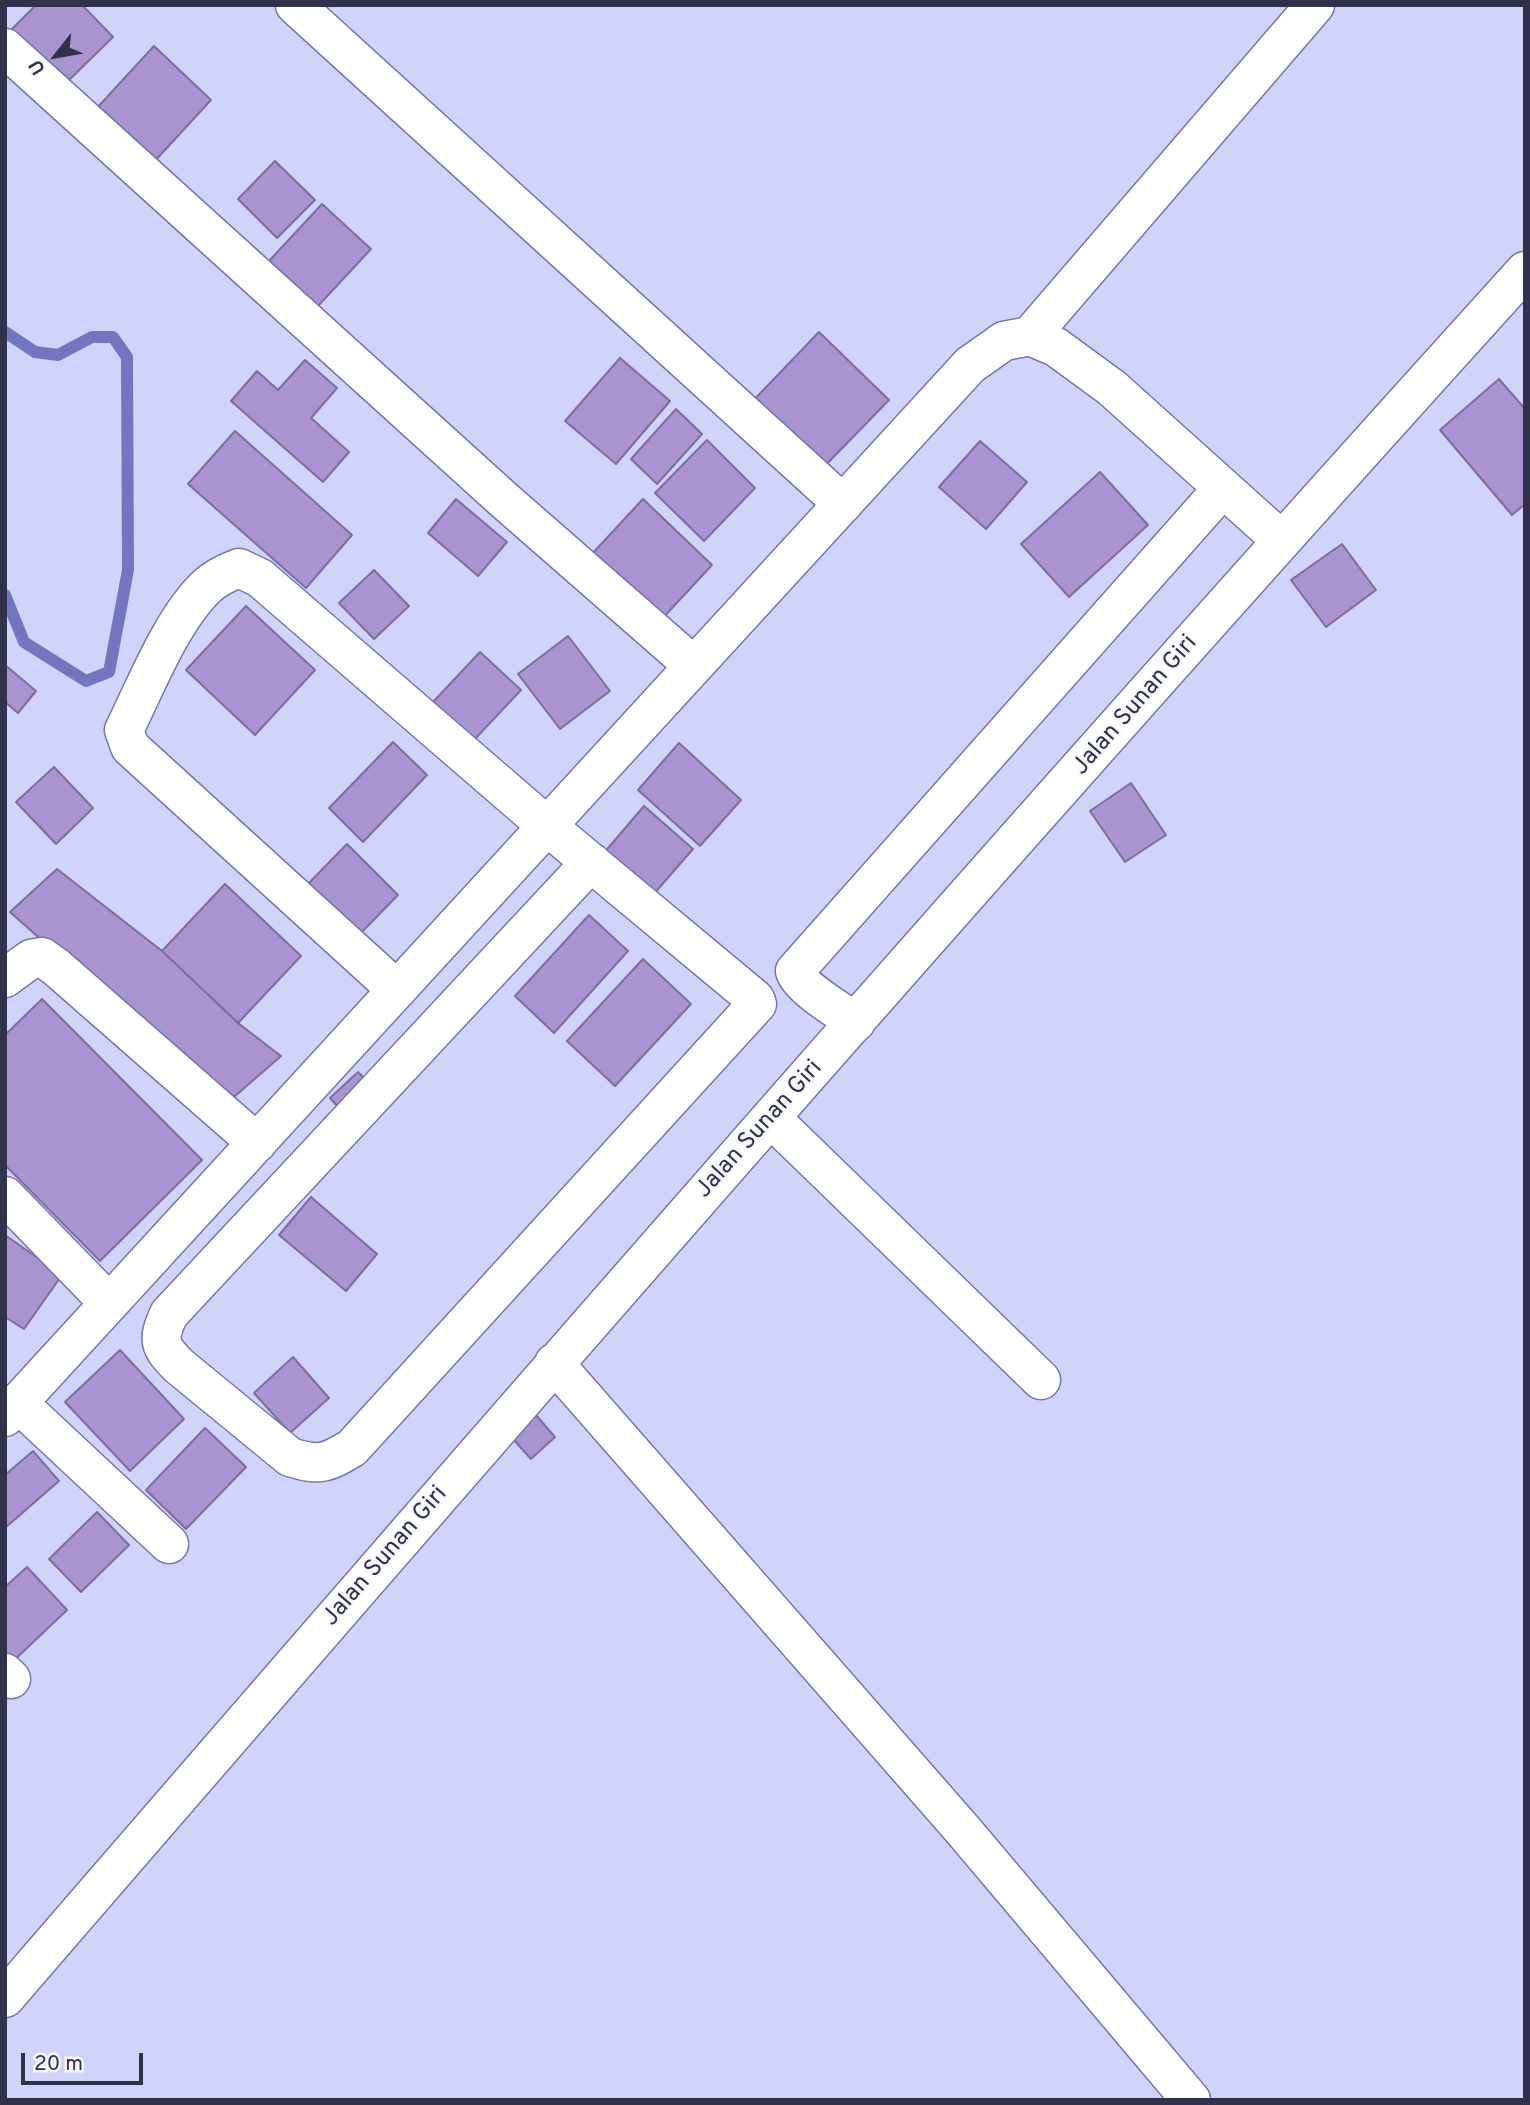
<!DOCTYPE html>
<html>
<head>
<meta charset="utf-8">
<style>
	body { margin:0 }
	#map { position:relative; width:1530px; height:2105px; overflow:hidden; background:#d0d4fb; font-family:Overpass,sans-serif }
	canvas { display:block }
	.frame { position:absolute; inset:0; border:7px solid #30314a; pointer-events:none }
	.north { position:absolute; left:21px; top:21px; width:70px; height:70px; -webkit-text-stroke:5px #f7f8fe; paint-order:stroke; rotate:239deg; font-size:19px; font-weight:700; line-height:28px; text-align:center; color:#30314a }
	.north::after { content:''; display:block; margin:auto; width:24px; height:32px; background:#30314a; clip-path:polygon(50% 0,100% 100%,50% 72%,0 100%) }
	.scale { position:absolute; left:21px; top:2053px; width:122px; height:32px; box-sizing:border-box; border:4px solid #30314a; border-top:0; padding-left:9px; font-size:21px; line-height:24px; white-space:nowrap; color:#30314a; -webkit-text-stroke:5px #f7f8fe; paint-order:stroke }
</style>
</head>
<body>
<div id="map">
<canvas width="1530" height="2105"></canvas>
<div class="frame"></div>
<div class="north">U</div>
<div class="scale">20 m</div>
</div>
<script>
const g = document.querySelector('canvas').getContext('2d');
g.lineJoin = 'round';
function trace(path, color, width, dash) { g.strokeStyle = color; g.lineWidth = width; g.lineCap = dash ? 'butt' : 'round'; g.setLineDash(dash || []); g.stroke(path); }
function fillPath(path, color) { g.fillStyle = color; g.fill(path, 'evenodd'); }
function drawText(font, color, halo, rows, align = 'center') {
  g.font = font + ' Overpass,sans-serif'; g.lineWidth = 5; g.setLineDash([]); g.textBaseline = 'middle'; g.strokeStyle = halo; g.fillStyle = color; for (const [text, x, y, turn = 0] of rows) {
    g.save(); g.translate(x, y); g.rotate((+turn || 0) * Math.PI / 180); g.textAlign = isNaN(turn) ? turn : align; if (halo) g.strokeText(text, 0, 0); g.fillText(text, 0, 0); g.restore();
  }
}
trace(new Path2D(`
	M5,332L35,352L58,355L92,337H113L127,357L128,570L109,672L86,681L24,642L5,595`), '#7376bf', 12);
const building = new Path2D(`
	M36,5H82L113,37L64,85L10,31Z
	M154,46L211,100L153,163L96,109Z
	M275,161L315,200L277,238L238,199Z
	M322,204L371,249L318,306L269,261Z
	M819,332L889,400L818,473L749,405Z
	M620,358L670,401L616,464L565,421Z
	M305,360L337,388L311,418L349,452L323,482L231,401L257,371L278,390Z
	M1499,379L1525,409V504L1512,515L1440,430Z
	M676,409L702,434L657,484L631,459Z
	M235,431L352,535L306,588L188,484Z
	M707,440L755,488L704,541L655,493Z
	M980,441L1027,482L986,529L939,487Z
	M1100,472L1148,525L1069,597L1021,544Z
	M456,499L507,542L478,576L428,533Z
	M643,499L712,565L661,620L591,555Z
	M1342,544L1376,590L1326,627L1291,580Z
	M374,570L409,606L374,639L339,603Z
	M246,606L315,670L255,735L186,670Z
	M568,636L610,691L560,729L518,674Z
	M480,652L521,690L474,740L433,702Z
	M5,665L36,691L18,713L5,702Z
	M393,742L427,775L363,842L329,808Z
	M679,743L741,800L700,846L638,790Z
	M54,767L93,808L56,844L16,802Z
	M1131,783L1166,835L1125,862L1090,811Z
	M644,806L693,849L652,896L603,854Z
	M347,844L398,895L356,938L305,887Z
	M57,869L162,951L238,1023L281,1056L226,1104L10,912Z
	M225,884L301,956L238,1023L162,951Z
	M589,915L628,951L554,1033L515,996Z
	M643,959L691,1004L615,1086L567,1041Z
	M42,999L202,1160L100,1261L5,1165V1035Z
	M358,1072L370,1084L341,1110L330,1098Z
	M311,1197L377,1254L346,1291L279,1235Z
	M5,1235L62,1275L24,1329L5,1317Z
	M120,1350L184,1419L130,1471L65,1402Z
	M293,1357L329,1398L290,1433L254,1393Z
	M529,1407L555,1437L531,1459L504,1429Z
	M205,1428L246,1467L186,1529L146,1490Z
	M33,1451L59,1481L5,1528V1475Z
	M97,1512L129,1545L81,1592L49,1559Z
	M27,1567L67,1610L7,1667L5,1665V1587Z`);
fillPath(building, '#aa94d0');
trace(building, '#7f6aa2', 2);
const minor = new Path2D(`
	M295,5L843,504
	M5,48L504,500L694,666
	M1030,336L1315,5
	M5,978L31,959L42,957L56,967L257,1143
	M397,990L130,747L124,730C146,686 171,621 206,587C215,578 226,573 239,568L260,578L547,826L755,999L757,1004L352,1448C325,1464 319,1466 290,1457L179,1366C159,1346 157,1340 169,1314L591,862
	M856,1022C841,1012 799,987 795,971L1223,488
	M771,1118L1041,1380
	M5,1196L109,1303
	M554,1363L962,1829L1191,2100
	M18,1403L169,1544
	M5,1417L970,365L1004,341L1030,336L1056,347L1112,388L1281,540
	M5,1673L11,1679
	M5,1998C506,1418 1010,839 1525,271`);
trace(minor, '#7377b1', 41);
trace(minor, '#fff', 38);
drawText('24px', '#30314a', '#f7f8fe', [
	["Jalan Sunan Giri",1136,706,-49],
	["Jalan Sunan Giri",760,1130,-48],
	["Jalan Sunan Giri",386,1557,-49]
]);
</script>
</body>
</html>
